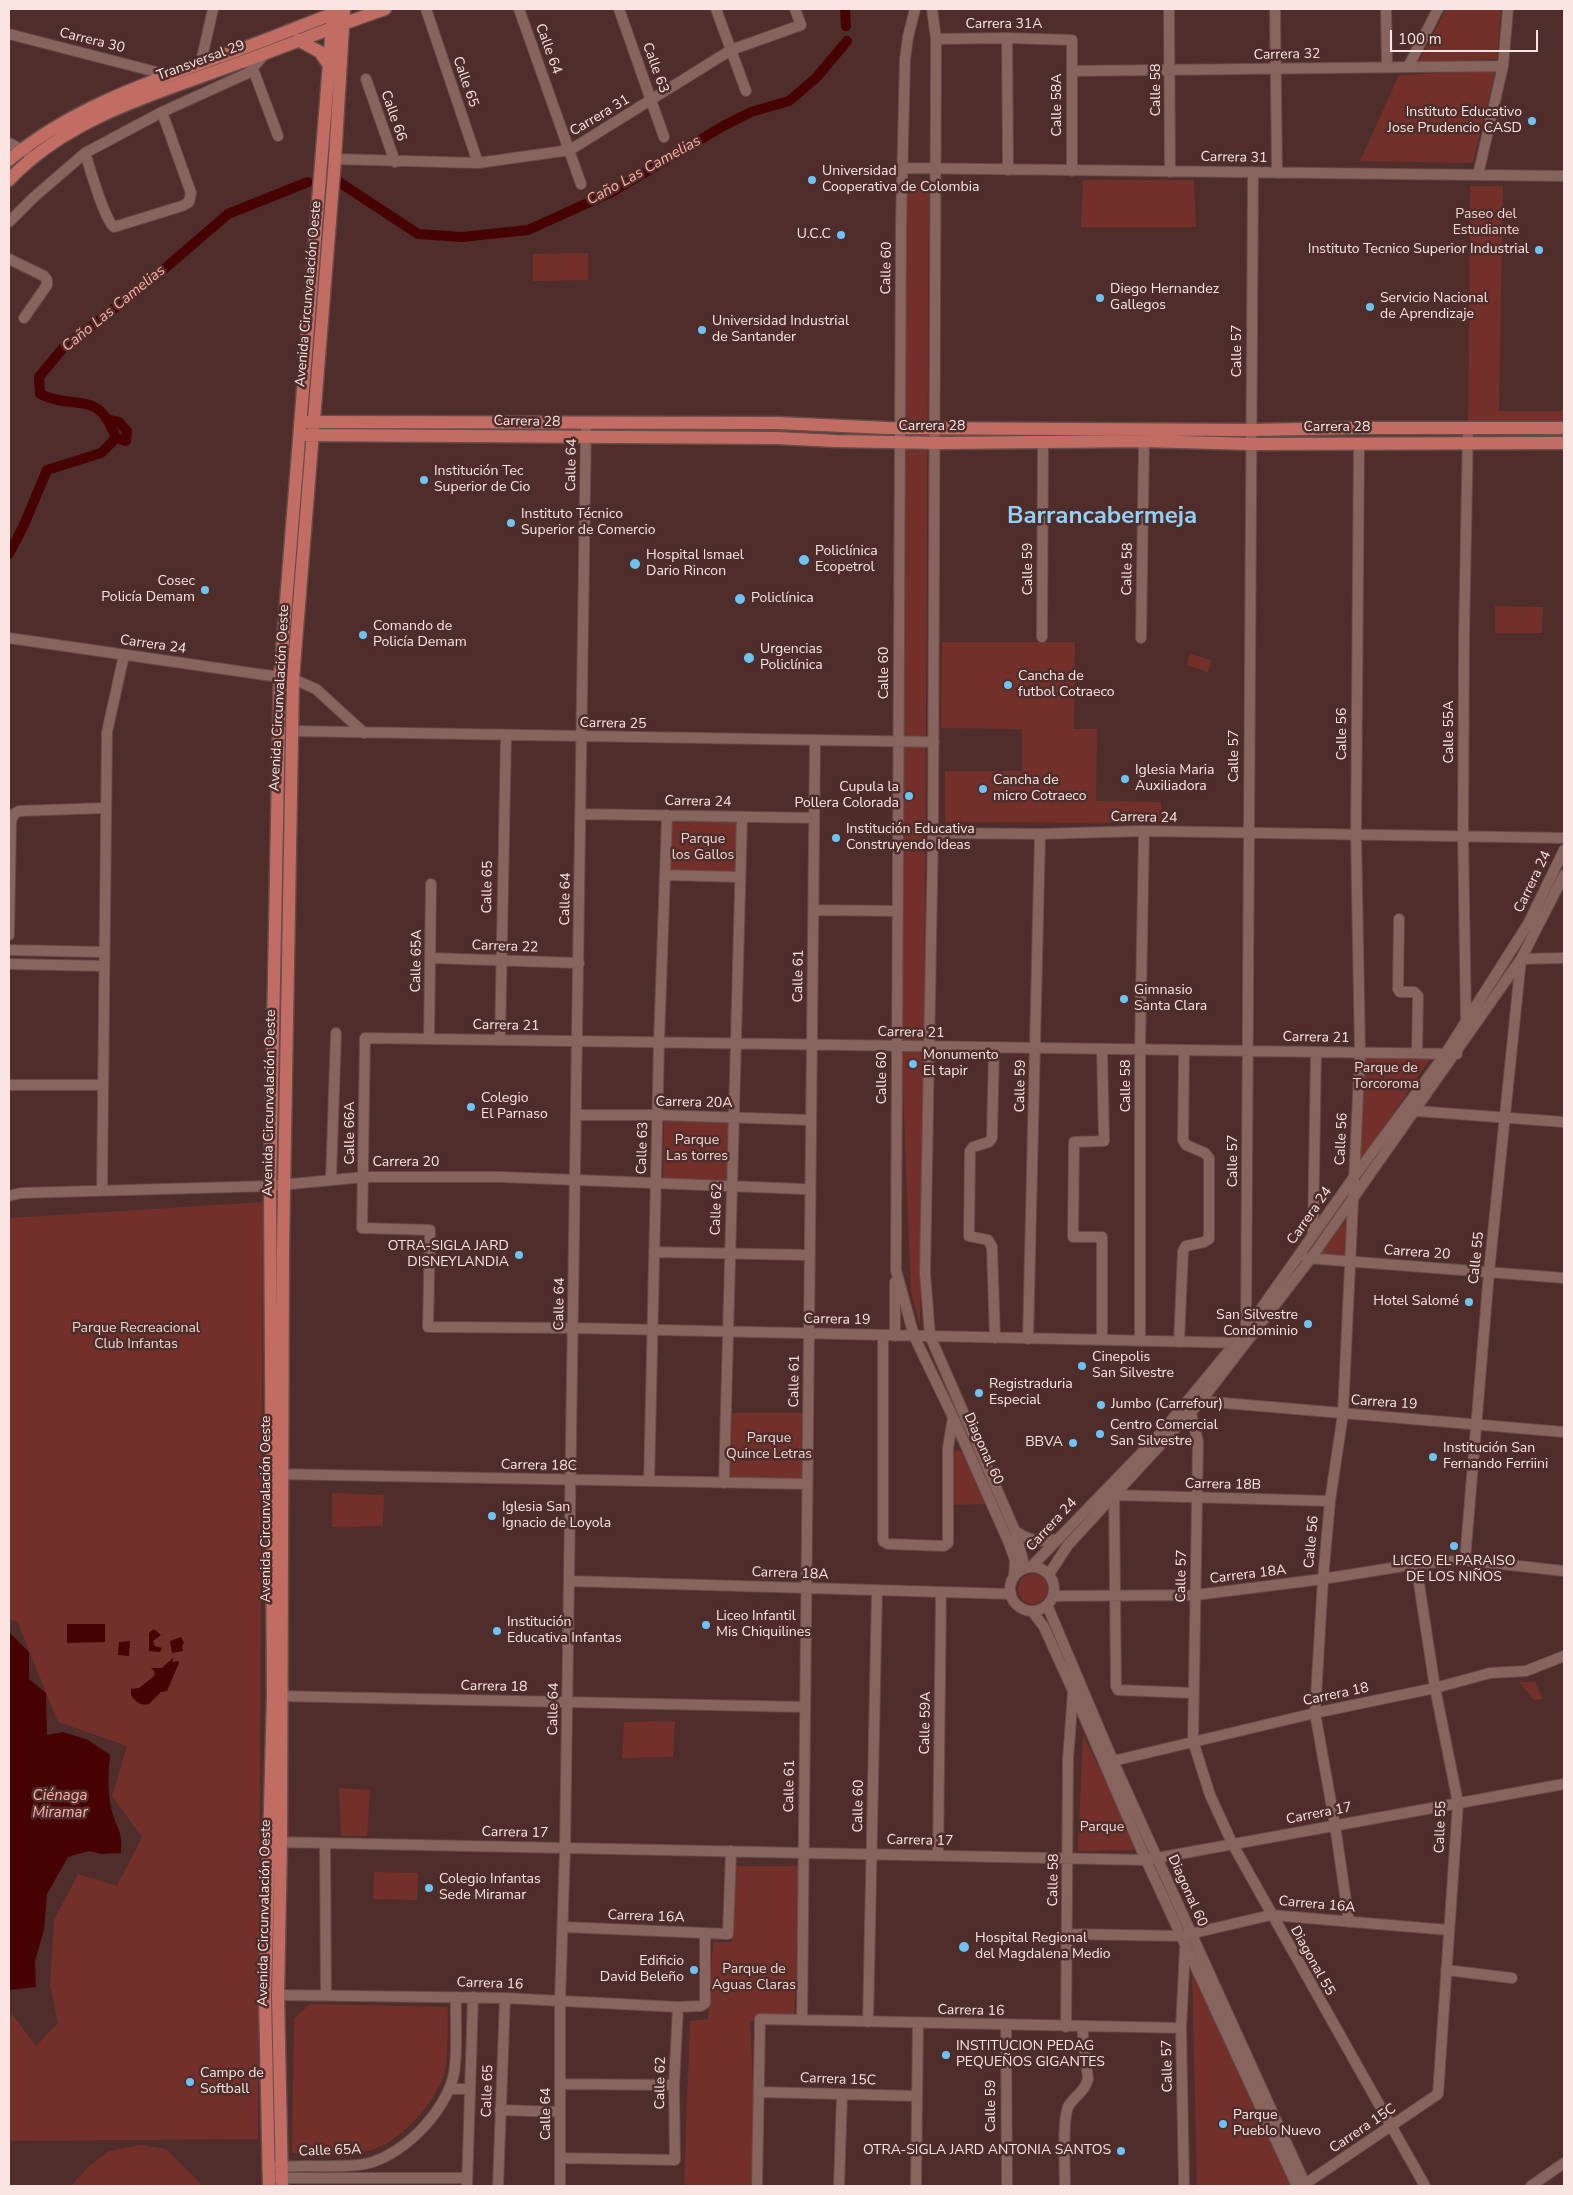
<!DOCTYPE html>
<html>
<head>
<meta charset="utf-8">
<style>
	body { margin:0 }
	#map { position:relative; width:1573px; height:2195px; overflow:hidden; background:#4e2d2a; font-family:"Nunito Sans",sans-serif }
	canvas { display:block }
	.frame { position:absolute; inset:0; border:10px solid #fae5e2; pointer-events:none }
	.scale { position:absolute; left:1390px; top:30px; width:148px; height:22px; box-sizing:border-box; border:2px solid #fae5e2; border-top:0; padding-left:6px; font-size:15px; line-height:18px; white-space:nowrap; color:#fae5e2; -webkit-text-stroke:4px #4e2d2a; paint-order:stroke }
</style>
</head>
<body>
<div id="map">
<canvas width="1573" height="2195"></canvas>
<div class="frame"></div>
<div class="scale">100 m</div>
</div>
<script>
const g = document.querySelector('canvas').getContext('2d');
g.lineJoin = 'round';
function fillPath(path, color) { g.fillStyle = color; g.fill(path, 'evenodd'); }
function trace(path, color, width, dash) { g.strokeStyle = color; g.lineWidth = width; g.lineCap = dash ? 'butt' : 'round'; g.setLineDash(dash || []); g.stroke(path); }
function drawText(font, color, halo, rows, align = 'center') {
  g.font = font + ' "Nunito Sans",sans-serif'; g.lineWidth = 5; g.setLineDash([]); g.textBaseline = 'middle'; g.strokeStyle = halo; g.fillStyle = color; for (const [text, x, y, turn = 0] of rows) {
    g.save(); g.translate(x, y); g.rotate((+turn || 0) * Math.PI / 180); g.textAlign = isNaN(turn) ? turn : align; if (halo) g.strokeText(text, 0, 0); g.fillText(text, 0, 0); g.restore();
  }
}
fillPath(new Path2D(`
	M1446,9H1501L1497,59L1419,62Z
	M1496,70L1473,163L1360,161L1399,75Z
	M1083,180H1194L1196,227H1081Z
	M929,182L924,1067L920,1326L911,1291L901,1046L904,184Z
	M1470,186H1503L1499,411H1564V428H1468Z
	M588,253V280L533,281V254Z
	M1495,606L1543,607L1542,633H1495Z
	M942,642H1075L1074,729H1097L1096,801L1161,802V823L945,822V771H1022V729L941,728Z
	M1190,654L1212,660L1208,672L1186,665Z
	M671,821L738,822L736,874L669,872Z
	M1359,1050H1436L1361,1162Z
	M664,1119H730L731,1180L663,1179Z
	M263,1202L258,2139L9,2141V2019L12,2014L36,2046L58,2023L50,1985L54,1920L78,1874L117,1886L142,1837L112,1796L127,1746L58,1722L17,1621H9V1220L11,1218Z
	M1349,1217L1348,1255H1317Z
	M732,1413H808L807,1482L730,1481Z
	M959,1450L962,1453L987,1504L948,1505L951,1451Z
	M332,1493L384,1495L383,1526L332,1527Z
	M1018 1589a15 15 0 1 1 30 0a15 15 0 1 1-30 0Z
	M1519,1682H1535L1543,1699L1534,1700Z
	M675,1721L673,1757L622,1758L624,1722Z
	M1083,1734L1138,1850L1078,1851Z
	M339,1788L370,1790L367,1836H341Z
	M735,1866H800L794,2022L750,2021L758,2186H684L690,2021L708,2019L713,1942H732Z
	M374,1872L418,1873L417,1900L373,1899Z
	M1192,1973L1291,2186H1197Z
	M310,2004L448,2007C447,2024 449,2056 445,2072C436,2102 400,2144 368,2151C343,2156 316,2153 292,2153L294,2019Z
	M140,2145L166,2149L203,2186H71L87,2168L109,2151Z`), '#73302b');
fillPath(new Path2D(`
	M67,1624H105V1642L67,1643Z
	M154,1629L161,1635L153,1641L155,1646L162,1648L160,1652L149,1651V1633Z
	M9,1632L29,1652V1679L46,1693L47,1735L63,1732L88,1740L110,1755C108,1775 107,1795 113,1815C119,1833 122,1831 121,1853L101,1854L89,1851L68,1857L47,1894L44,1930L35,1961L36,1987L9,1990Z
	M181,1637L184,1643L182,1646L183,1651L172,1653L170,1641Z
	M130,1641L129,1656L118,1655L119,1642Z
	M174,1657L172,1662L178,1661L179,1663L167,1691L161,1692L149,1704C140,1706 136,1702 131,1695V1689L139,1688L154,1676L155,1672L151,1668H162Z`), '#470304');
trace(new Path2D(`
	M845,9L846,26
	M339,182L418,234L462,237L528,230L612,192L725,125L751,112L789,101L816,78L847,41
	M109,420L119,422L127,431L126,441L116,438
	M9,554L23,527L47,470L101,453L116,438C97,387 77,412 40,394L39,377L63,348L156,276L228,214L308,182`), '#470304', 10);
const minor = new Path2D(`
	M426,9L478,163
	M519,9L581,184
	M619,9L664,137
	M716,9L746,91
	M915,9L908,37L905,59L901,225L896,1270L914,1336L953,1417L1009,1543L1015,1560L1014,1577
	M932,9L936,39L933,833L925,1273L930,1336L1015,1531L1025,1568
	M1169,9L1170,172
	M1275,9L1277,173
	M1386,9L1387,67
	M9,34L168,75
	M1007,38L1008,170
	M936,39L1007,38L1072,40V171
	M201,62L213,9
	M1408,67L1438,9
	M253,69L278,136
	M1072,71L1503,66
	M366,79L395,162
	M9,143L28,153
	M85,153C90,168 104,219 114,227L182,206L189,202L191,193L162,112
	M335,159L478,163L570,150L731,50L801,25L795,9
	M903,168L1564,176
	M1478,175L1503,66L1508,9
	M9,222L33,198L85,153L162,112L248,73L266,53
	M9,259L44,276L47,280V285L24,318
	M1042,637L1043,441
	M9,638L293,679L316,689L364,733
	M1141,638L1144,441
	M291,731L934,742
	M581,814L814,818
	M933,833L1040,834L1144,831L1564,838
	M666,875L740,877
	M813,910L898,911
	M1399,919L1398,989L1400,992H1414L1418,996L1417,1053
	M9,935L11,821L14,814L19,811L105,808
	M9,950L103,952
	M431,958L579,963
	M9,964L104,966
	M1466,1022L1463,835L1464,638L1468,428
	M429,1039L431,884
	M500,1040L506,735
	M994,1048L992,1138L989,1142L973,1147L970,1151L969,1236L988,1240L992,1247L995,1338
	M9,1085H103
	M1416,1111L1564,1122
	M577,1115H658L811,1120
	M331,1179L336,1033
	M102,1190L107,732L124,655
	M9,1196L21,1193L270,1186L364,1177H502L803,1189
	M1313,1235L1316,1052
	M654,1252L810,1255
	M1306,1258L1564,1278
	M1246,1330L1354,1177L1446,1053L1528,924L1564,850
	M883,1335V1541L888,1544L944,1546L948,1543V1448L953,1417
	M895,1336V1282
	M1028,1339L1040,834
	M1102,1340V1237H1073L1074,1142L1104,1141L1102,1049
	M1248,1340L1246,1329L1253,172
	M1140,1341V1050L1144,831
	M1179,1342L1183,1251L1186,1246L1204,1242L1209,1239V1158L1205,1153L1186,1145L1183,1140L1184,1050
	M1244,1343L573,1328L428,1327L430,1230L362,1228L365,1038L1457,1054
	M1201,1401L1564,1432
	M1191,1413L1198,1442L1193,1741L1210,1795L1233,1845L1425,2186
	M276,1474L807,1484
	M649,1481C653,1335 655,1189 659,1042C661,967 665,891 667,815
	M724,1483L742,817
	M1015,1531C1028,1540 1041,1544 1057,1539
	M1465,1560L1489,1272L1521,959L1564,958
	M1032,1566L1160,1434L1237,1341
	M1010 1589a22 22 0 1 1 44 0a22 22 0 1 1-44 0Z
	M1049,1574L1068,1545L1201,1401L1311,1258L1521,959L1564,875
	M569,1581L1011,1594
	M1053,1596L1196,1595L1323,1579L1416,1564L1465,1560L1564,1571
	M1047,1605L1113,1761L1306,2186
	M1032,1611L1044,1627L1073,1691L1146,1860L1297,2186
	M1193,1693L1118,1690L1116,1686L1114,1495L1330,1501
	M276,1696L805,1707
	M1113,1761L1315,1713L1435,1688L1490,1673L1526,1671L1564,1656
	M275,1842L1146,1860L1564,1784
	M325,1843L326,1995
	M938,1855L941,1592
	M1349,1922L1335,1825L1315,1713L1323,1579L1330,1501L1343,1414L1360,1053L1356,834L1359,443
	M564,1927L728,1934L731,1851
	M1067,1934L1181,1936L1271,1915L1448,1930
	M1446,1970L1512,1978
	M278,1995L505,1998L678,2007L701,2006L705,2003V1933
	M802,2020L815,741
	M868,2022L877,1590
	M1006,2026L1007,2186
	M1066,2027L1068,1759L1073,1693
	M560,2084L674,2085
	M450,2089H470
	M759,2092L917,2096
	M500,2110L560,2112
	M561,2158L675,2160L674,2085L678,2007
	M267,2168C297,2164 328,2168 358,2165C398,2162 447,2112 454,2073C458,2051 455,2019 456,1997
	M276,2178H467
	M467,2186L473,1997
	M498,2186L505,1998
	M560,2186V2002L565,1848L586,423
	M757,2186L760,2019L1181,2028
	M839,2186L842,2094
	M916,2186L918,2024
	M1065,2186C1065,2168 1062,2122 1068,2107C1074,2096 1085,2092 1088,2079L1082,2027
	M1184,2186L1181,2028L1185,1948
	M1302,2186L1438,2094L1458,1803L1435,1688L1416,1564
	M1531,2186L1564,2163`);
const major = new Path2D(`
	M298,40L320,52L328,64
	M9,160C75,105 158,79 238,50C272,38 305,24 338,12
	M9,180C68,117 158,93 236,64C286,46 335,26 385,9
	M307,422L777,423L888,428L1252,430L1352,428H1564
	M305,435L776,438L836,441L940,443L1144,441L1252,444L1564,443
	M269,2186L265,1996L273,1696L270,1186L279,719L280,677L333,14
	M282,2186L278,1995L281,1842L283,1247L293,679L335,159L344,10`);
trace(minor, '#664b48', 12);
trace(major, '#664b48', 15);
trace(minor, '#88645f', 10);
trace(major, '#c26d64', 12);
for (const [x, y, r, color] of [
	[1532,121,5,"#6fc2f4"],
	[812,180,5,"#6fc2f4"],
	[841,235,5,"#6fc2f4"],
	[1539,250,5,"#6fc2f4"],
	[1100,298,5,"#6fc2f4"],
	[1370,307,5,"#6fc2f4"],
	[702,330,5,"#6fc2f4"],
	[424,480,5,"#6fc2f4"],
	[511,523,5,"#6fc2f4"],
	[804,560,6,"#6fc2f4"],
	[635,564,6,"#6fc2f4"],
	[205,590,5,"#6fc2f4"],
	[740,599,6,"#6fc2f4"],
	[363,635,5,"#6fc2f4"],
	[749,658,6,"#6fc2f4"],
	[1008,685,5,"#6fc2f4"],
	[1125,779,5,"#6fc2f4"],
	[983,789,5,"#6fc2f4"],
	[909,796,5,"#6fc2f4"],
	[836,838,5,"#6fc2f4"],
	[1124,999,5,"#6fc2f4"],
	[913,1064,5,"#6fc2f4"],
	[471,1107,5,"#6fc2f4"],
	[519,1255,5,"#6fc2f4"],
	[1469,1302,5,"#6fc2f4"],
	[1308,1324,5,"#6fc2f4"],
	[1082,1366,5,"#6fc2f4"],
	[979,1393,5,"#6fc2f4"],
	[1101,1405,5,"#6fc2f4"],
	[1100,1434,5,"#6fc2f4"],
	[1073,1443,5,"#6fc2f4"],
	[1433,1457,5,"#6fc2f4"],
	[492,1516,5,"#6fc2f4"],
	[1454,1546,5,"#6fc2f4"],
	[706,1625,5,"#6fc2f4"],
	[497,1631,5,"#6fc2f4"],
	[429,1888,5,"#6fc2f4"],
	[964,1947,6,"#6fc2f4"],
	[694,1970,5,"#6fc2f4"],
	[946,2055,5,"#6fc2f4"],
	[190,2082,5,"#6fc2f4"],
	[1223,2124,5,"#6fc2f4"],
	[1121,2151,5,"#6fc2f4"]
]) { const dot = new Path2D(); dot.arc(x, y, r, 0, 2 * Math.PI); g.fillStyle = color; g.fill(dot); trace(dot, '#4e2d2a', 2); }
drawText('14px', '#fae5e2', '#4e2d2a', [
	["Carrera 31A",1004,25],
	["Carrera 30",92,41,14],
	["Calle 64",548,49,70],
	["Carrera 32",1287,55,-1],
	["Transversal 29",201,61,-20],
	["Calle 63",655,68,70],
	["Calle 65",465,82,71],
	["Calle 58",1157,90,-90],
	["Calle 58A",1058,105,-90],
	["Calle 66",393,116,71],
	["Carrera 31",600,116,-31],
	["Carrera 31",1234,158,1],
	["Calle 60",887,268,-89],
	["Avenida Circunvalación Oeste",309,294,-85],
	["Calle 57",1238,351,-90],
	["Carrera 28",527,422,1],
	["Carrera 28",932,427],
	["Carrera 28",1337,428],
	["Calle 64",572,465,-89],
	["Calle 59",1029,569,-90],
	["Calle 58",1128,569,-89],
	["Carrera 24",153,645,8],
	["Calle 60",885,673,-90],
	["Avenida Circunvalación Oeste",280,698,-87],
	["Carrera 25",613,724,1],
	["Calle 55A",1450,732,-90],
	["Calle 56",1343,734,-90],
	["Calle 57",1235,756,-90],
	["Carrera 24",698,802,1],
	["Carrera 24",1144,818,1],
	["Carrera 24",1533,882,-64],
	["Calle 65",488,887,-89],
	["Calle 64",566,899,-89],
	["Carrera 22",505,947,2],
	["Calle 65A",417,961,-89],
	["Calle 61",799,976,-89],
	["Carrera 21",506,1026,1],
	["Carrera 21",911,1033,1],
	["Carrera 21",1316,1038,1],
	["Calle 60",883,1078,-90],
	["Calle 59",1021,1086,-89],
	["Calle 58",1127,1086,-90],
	["Avenida Circunvalación Oeste",270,1103,-89],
	["Carrera 20A",694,1103,1],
	["Calle 66A",351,1133,-90],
	["Calle 56",1342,1139,-87],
	["Calle 63",643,1148,-88],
	["Calle 57",1234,1161,-90],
	["Carrera 20",406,1163],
	["Calle 62",717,1209,-88],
	["Carrera 24",1310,1216,-55],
	["Carrera 20",1417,1253,4],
	["Calle 55",1477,1258,-84],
	["Calle 64",560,1304,-89],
	["Carrera 19",837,1320,1],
	["Calle 61",795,1381,-89],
	["Carrera 19",1384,1403,4],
	["Diagonal 60",983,1449,66],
	["Carrera 18C",539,1466,1],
	["Carrera 18B",1223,1485,1],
	["Avenida Circunvalación Oeste",267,1509,-90],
	["Carrera 24",1052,1525,-47],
	["Calle 56",1312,1542,-85],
	["Carrera 18A",790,1574,2],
	["Carrera 18A",1248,1575,-7],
	["Calle 57",1182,1576,-89],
	["Carrera 18",494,1687,1],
	["Carrera 18",1336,1695,-12],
	["Calle 64",554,1709,-89],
	["Calle 59A",926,1723,-89],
	["Calle 61",790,1786,-89],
	["Calle 60",859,1806,-89],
	["Carrera 17",1319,1814,-11],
	["Calle 55",1441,1827,-88],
	["Carrera 17",515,1833,1],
	["Carrera 17",920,1841,1],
	["Calle 58",1054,1880,-89],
	["Diagonal 60",1187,1891,66],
	["Carrera 16A",1317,1905,5],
	["Avenida Circunvalación Oeste",265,1913,-89],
	["Carrera 16A",646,1917,2],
	["Diagonal 55",1312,1961,61],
	["Carrera 16",490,1984,2],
	["Carrera 16",971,2011,1],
	["Calle 57",1168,2066,-91],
	["Carrera 15C",838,2080,2],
	["Calle 62",661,2083,-89],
	["Calle 65",488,2091,-88],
	["Calle 59",992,2106,-90],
	["Calle 64",547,2114,-90],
	["Carrera 15C",1363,2129,-34],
	["Calle 65A",330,2151,-2]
]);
drawText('14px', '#fae5e2', '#4e2d2a', [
	["Instituto Educativo",1522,113,"right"],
	["Jose Prudencio CASD",1522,129,"right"],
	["Universidad",822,172],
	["Cooperativa de Colombia",822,188],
	["U.C.C",831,235,"right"],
	["Instituto Tecnico Superior Industrial",1529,250,"right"],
	["Diego Hernandez",1110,290],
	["Gallegos",1110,306],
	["Servicio Nacional",1380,299],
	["de Aprendizaje",1380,315],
	["Universidad Industrial",712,322],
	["de Santander",712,338],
	["Institución Tec",434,472],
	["Superior de Cio",434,488],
	["Instituto Técnico",521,515],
	["Superior de Comercio",521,531],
	["Policlínica",815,552],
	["Ecopetrol",815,568],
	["Hospital Ismael",646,556],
	["Dario Rincon",646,572],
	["Cosec",195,582,"right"],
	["Policía Demam",195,598,"right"],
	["Policlínica",751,599],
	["Comando de",373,627],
	["Policía Demam",373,643],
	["Urgencias",760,650],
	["Policlínica",760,666],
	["Cancha de",1018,677],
	["futbol Cotraeco",1018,693],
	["Iglesia Maria",1135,771],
	["Auxiliadora",1135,787],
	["Cancha de",993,781],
	["micro Cotraeco",993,797],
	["Cupula la",899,788,"right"],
	["Pollera Colorada",899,804,"right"],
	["Institución Educativa",846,830],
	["Construyendo Ideas",846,846],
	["Gimnasio",1134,991],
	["Santa Clara",1134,1007],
	["Monumento",923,1056],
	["El tapir",923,1072],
	["Colegio",481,1099],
	["El Parnaso",481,1115],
	["OTRA-SIGLA JARD",509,1247,"right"],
	["DISNEYLANDIA",509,1263,"right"],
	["Hotel Salomé",1459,1302,"right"],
	["San Silvestre",1298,1316,"right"],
	["Condominio",1298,1332,"right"],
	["Cinepolis",1092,1358],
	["San Silvestre",1092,1374],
	["Registraduria",989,1385],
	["Especial",989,1401],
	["Jumbo (Carrefour)",1111,1405],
	["Centro Comercial",1110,1426],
	["San Silvestre",1110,1442],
	["BBVA",1063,1443,"right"],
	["Institución San",1443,1449],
	["Fernando Ferriini",1443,1465],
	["Iglesia San",502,1508],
	["Ignacio de Loyola",502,1524],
	["LICEO EL PARAISO",1454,1562,"center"],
	["DE LOS NIÑOS",1454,1578,"center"],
	["Liceo Infantil",716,1617],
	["Mis Chiquilines",716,1633],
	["Institución",507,1623],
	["Educativa Infantas",507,1639],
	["Colegio Infantas",439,1880],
	["Sede Miramar",439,1896],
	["Hospital Regional",975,1939],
	["del Magdalena Medio",975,1955],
	["Edificio",684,1962,"right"],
	["David Beleño",684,1978,"right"],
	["INSTITUCION PEDAG",956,2047],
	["PEQUEÑOS GIGANTES",956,2063],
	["Campo de",200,2074],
	["Softball",200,2090],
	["Parque",1233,2116],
	["Pueblo Nuevo",1233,2132],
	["OTRA-SIGLA JARD ANTONIA SANTOS",1111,2151,"right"]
], 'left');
drawText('14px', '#eed3cf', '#4e2d2a', [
	["Paseo del",1486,215],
	["Estudiante",1486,231],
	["Parque",703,840],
	["los Gallos",703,856],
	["Parque de",1386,1069],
	["Torcoroma",1386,1085],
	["Parque",697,1141],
	["Las torres",697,1157],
	["Parque Recreacional",136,1329],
	["Club Infantas",136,1345],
	["Parque",769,1439],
	["Quince Letras",769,1455],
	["Parque",1102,1828],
	["Parque de",754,1970],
	["Aguas Claras",754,1986]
]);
drawText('italic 15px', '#feb1a8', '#4e2d2a', [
	["Caño Las Camelias",644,171,-29],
	["Caño Las Camelias",114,309,-39],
	["Ciénaga",60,1796],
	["Miramar",60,1813]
]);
drawText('bold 24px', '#94cff4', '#4e2d2a', [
	["Barrancabermeja",1102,517]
]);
</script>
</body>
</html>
